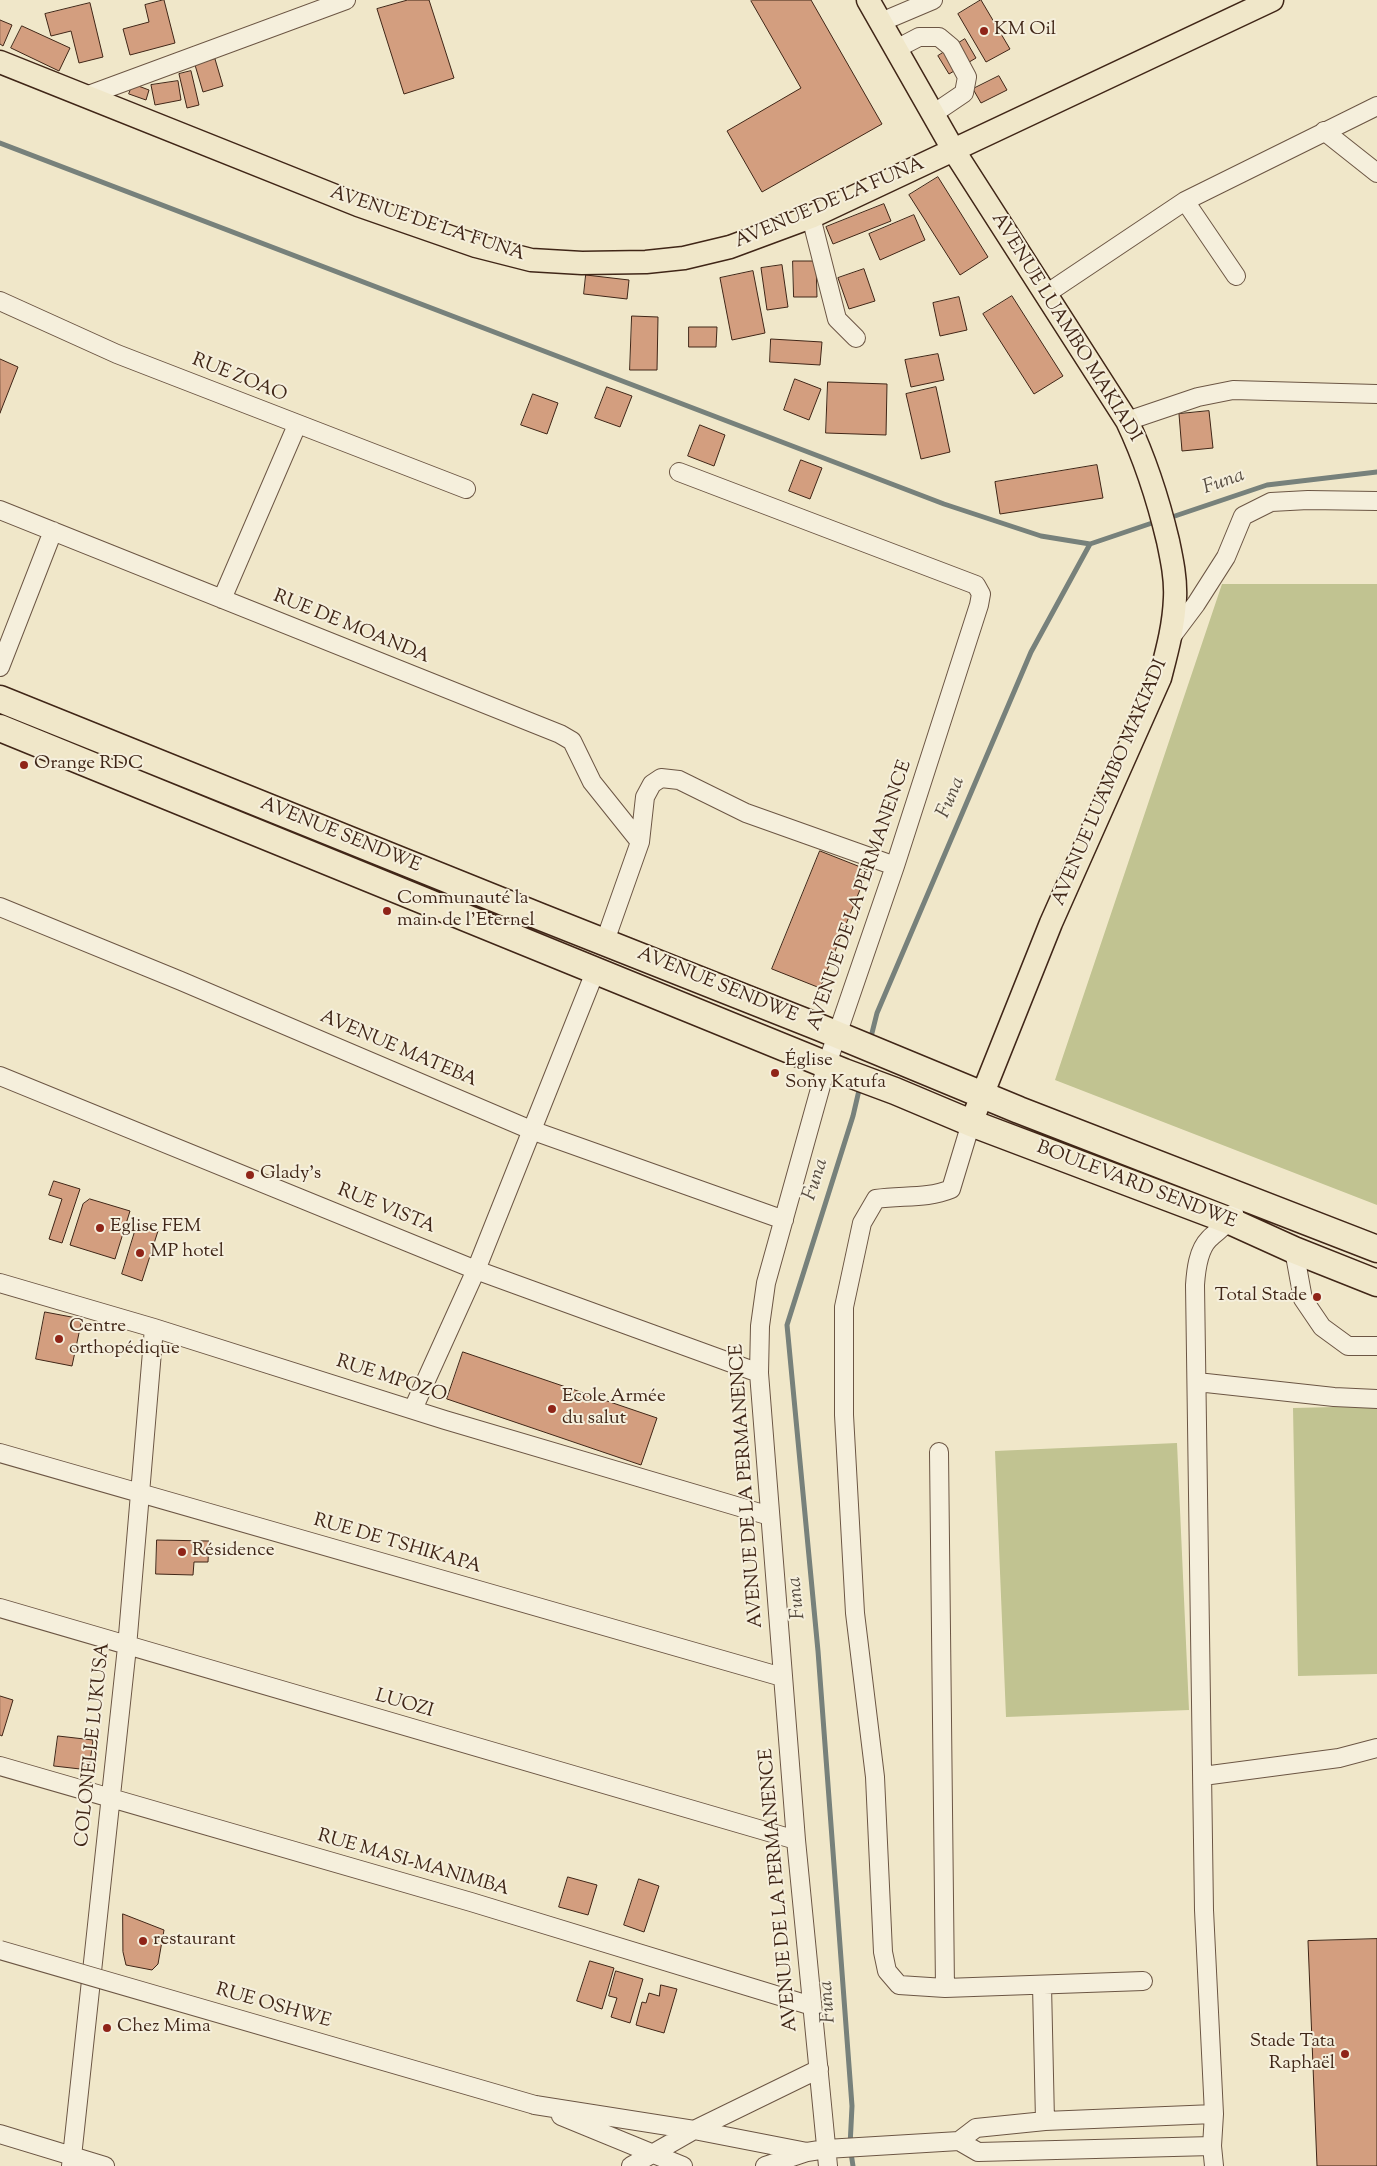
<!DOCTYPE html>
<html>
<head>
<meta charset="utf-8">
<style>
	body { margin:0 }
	canvas { display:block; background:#f0e7c9 }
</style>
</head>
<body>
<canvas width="1377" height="2166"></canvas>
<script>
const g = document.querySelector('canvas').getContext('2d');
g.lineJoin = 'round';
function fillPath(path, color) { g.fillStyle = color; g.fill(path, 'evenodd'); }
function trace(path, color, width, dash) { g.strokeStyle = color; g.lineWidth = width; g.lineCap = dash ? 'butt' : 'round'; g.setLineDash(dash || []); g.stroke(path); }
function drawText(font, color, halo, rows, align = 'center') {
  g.font = font + ' "Sorts Mill Goudy",serif'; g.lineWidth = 4; g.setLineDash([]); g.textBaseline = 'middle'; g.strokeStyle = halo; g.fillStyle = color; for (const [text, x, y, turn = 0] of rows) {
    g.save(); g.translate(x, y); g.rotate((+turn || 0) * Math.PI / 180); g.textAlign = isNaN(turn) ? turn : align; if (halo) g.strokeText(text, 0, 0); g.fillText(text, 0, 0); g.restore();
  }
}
fillPath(new Path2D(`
	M1222,584H1377V1205L1055,1080Z
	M1377,1406V1674L1298,1676L1293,1408Z
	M1177,1443L1189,1710L1006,1717L995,1451Z`), '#c1c391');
trace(new Path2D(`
	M0,143L944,504L1041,536L1090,544
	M1169,518L1267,485L1377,472
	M870,1041L877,1013L1031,652L1090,544L1158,521
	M853,2166L850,2146L852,2106L818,1651L787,1325L853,1116L860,1086`), '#77817b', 5);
const building = new Path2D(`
	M164,0L175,43L130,55L123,29L149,22L145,5Z
	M408,0H429L454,78L404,94L377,9Z
	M752,0H811L882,124L762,192L727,131L801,88L751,1Z
	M981,0L1010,49L986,62L958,14Z
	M90,3L103,57L79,63L71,31L51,36L45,14Z
	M0,20L12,25L3,46L0,44Z
	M22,26L70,48L59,71L11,48Z
	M965,39L976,58L949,74L938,56Z
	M215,59L223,86L203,92L195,65Z
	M191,71L199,105L187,108L179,74Z
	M999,76L1007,90L981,103L973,89Z
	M178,81L181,100L155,105L151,85Z
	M133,84L149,90L146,100L129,94Z
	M938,177L988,257L960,275L909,195Z
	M884,204L891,221L833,244L826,227Z
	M914,215L925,240L880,260L869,234Z
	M793,261H816L817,297H794Z
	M782,265L788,307L767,310L761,268Z
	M864,269L875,301L849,309L838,278Z
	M753,271L765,333L732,340L720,278Z
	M586,275L629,280L627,299L584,294Z
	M1012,296L1063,376L1034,394L983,314Z
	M959,297L967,330L940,336L933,303Z
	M632,316L658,317L657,370H630Z
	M689,327H717L716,347H689Z
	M771,339L822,342L820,365L770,362Z
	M938,354L944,380L911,387L905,360Z
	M0,359L18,367L0,413Z
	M795,379L821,389L809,420L784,410Z
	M828,382L887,384L886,435L826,433Z
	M607,387L632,396L620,427L595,418Z
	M936,387L950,452L921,459L906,394Z
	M533,394L558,403L547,434L521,425Z
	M1209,411L1213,448L1182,451L1179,414Z
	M700,425L725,435L714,466L688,456Z
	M801,460L822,468L810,499L789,491Z
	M1097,465L1103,498L1000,514L995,482Z
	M820,851L868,870L820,988L772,969Z
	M54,1181L80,1189L62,1243L49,1239L62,1199L49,1195Z
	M90,1199L130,1211L115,1259L70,1245L83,1204Z
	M137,1225L158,1231L142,1281L122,1274Z
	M45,1312L82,1319L72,1366L36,1359Z
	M463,1352L657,1418L641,1465L447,1399Z
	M157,1540L209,1541L208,1562H194L193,1575L156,1574Z
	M0,1696L13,1700L2,1736L0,1735Z
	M58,1736L93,1740L89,1770L54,1766Z
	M568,1877L597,1885L588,1915L559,1907Z
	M639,1879L659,1886L644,1932L624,1925Z
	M123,1914L164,1930L158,1964L152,1970L126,1965L123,1952Z
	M1377,1939V2166H1317L1308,1941Z
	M590,1961L614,1968L602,2009L577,2001Z
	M616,1971L643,1979L630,2023L611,2017L617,1998L609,1996Z
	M661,1985L677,1989L664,2033L636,2025L642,2002L646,2003L649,1993L659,1996Z`);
fillPath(building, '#d39e7f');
trace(building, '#402617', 1);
const minor = new Path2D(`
	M881,22L933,0
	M896,49L919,37H939L951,47L967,77L964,93L933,114
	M86,96L346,0
	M1324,131L1377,173
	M1185,201L1236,276
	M811,217L837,319L856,338
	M1046,294L1185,201L1377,106
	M0,301L117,354L466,489
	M1127,421L1198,397L1233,390L1377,394
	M679,472L976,585L981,594L979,605L895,866L827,1064L766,1283L760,1326L759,1373L796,1840L828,2166
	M0,510L560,734L572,741L592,782L640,842
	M222,599L297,425
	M1172,636L1196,604L1226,557L1243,516L1271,502L1308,500L1377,501
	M0,667L53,531
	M0,907L181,981L531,1130L784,1220
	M605,941L640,842L645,797L652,784L661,778L679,780L746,813L895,866
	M0,1076L476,1270L759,1373
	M971,1123L951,1189C927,1199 902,1195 876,1199L862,1223L844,1307V1415L855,1613L875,1777L883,1952L887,1971L899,1985L945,1988L1143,1981
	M1294,1250L1303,1299L1322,1327L1348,1346H1377
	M0,1283L154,1328L445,1420L770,1516
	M1197,1382L1334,1397L1377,1399
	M413,1409L476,1270L595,972
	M939,1452L945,1988
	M0,1453L782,1677
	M0,1608L796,1840
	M0,1766L471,1902L812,2006
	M1203,1776L1339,1758L1377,1748
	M1042,1985L1045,2121
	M535,2105L694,2130L807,2152
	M561,2116L683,2166
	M0,2134L105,2166
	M1212,2146L978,2152L959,2141L976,2128L1045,2121L1214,2114
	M71,2166L127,1647L154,1328
	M631,2166L694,2130L819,2069
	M765,2166L807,2152L826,2149L959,2141
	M1214,2166L1212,2146L1214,2114L1204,1910L1195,1285C1196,1270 1198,1250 1209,1239C1218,1230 1228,1225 1234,1213`);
const major = new Path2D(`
	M868,0L954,151L1127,421C1146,461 1158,499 1168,541C1172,560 1176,579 1175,598C1174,626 1167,651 1160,678L1051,923L971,1123
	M0,62L358,205L476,246L531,260L582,263L646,262L684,258L730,247L811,217L1272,0`);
const highway = new Path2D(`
	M0,699L541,917L821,1028L1019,1110L1377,1249
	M0,728L844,1072L895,1091L971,1123L1230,1221L1294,1250L1377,1283`);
trace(minor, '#6c5644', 20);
trace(major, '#402617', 25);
trace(highway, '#402617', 29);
trace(minor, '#f5efdc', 18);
trace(major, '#f0e7c9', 22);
trace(highway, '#f0e7c9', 26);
const minorBridge = new Path2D(`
	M0,1950L535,2105`);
trace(minorBridge, '#6c5644', 20, []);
trace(minorBridge, '#f5efdc', 18);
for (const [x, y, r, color] of [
	[984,31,5,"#8f2418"],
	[24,765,5,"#8f2418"],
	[387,911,5,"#8f2418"],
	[775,1073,5,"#8f2418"],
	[250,1175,5,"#8f2418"],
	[100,1228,5,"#8f2418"],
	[140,1253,5,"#8f2418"],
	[1317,1297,5,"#8f2418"],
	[59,1339,5,"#8f2418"],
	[552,1409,5,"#8f2418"],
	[182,1552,5,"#8f2418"],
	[143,1941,5,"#8f2418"],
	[107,2028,5,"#8f2418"],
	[1345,2054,5,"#8f2418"]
]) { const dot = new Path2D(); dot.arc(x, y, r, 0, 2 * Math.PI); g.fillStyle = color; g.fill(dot); trace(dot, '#f5efdc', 2); }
drawText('19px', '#402617', '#f5efdc', [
	["KM Oil",994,31],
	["Orange RDC",34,765],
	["Communauté la",397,900],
	["main de l'Eternel",397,922],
	["Église",785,1062],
	["Sony Katufa",785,1084],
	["Glady's",260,1175],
	["Eglise FEM",110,1228],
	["MP hotel",150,1253],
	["Total Stade",1307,1297,"right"],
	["Centre",69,1328],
	["orthopédique",69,1350],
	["Ecole Armée",562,1398],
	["du salut",562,1420],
	["Résidence",192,1552],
	["restaurant",153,1941],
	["Chez Mima",117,2028],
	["Stade Tata",1335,2043,"right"],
	["Raphaël",1335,2065,"right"]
], 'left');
drawText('19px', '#402617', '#f5efdc', [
	["AVENUE DE LA FUNA",830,204,-23],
	["AVENUE DE LA FUNA",427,225,18],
	["AVENUE LUAMBO MAKIADI",1065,328,58],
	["RUE ZOAO",239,379,22],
	["RUE DE MOANDA",351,628,22],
	["AVENUE LUAMBO MAKIADI",1111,783,-67],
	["AVENUE SENDWE",340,836,22],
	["AVENUE DE LA PERMANENCE",861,896,-71],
	["AVENUE SENDWE",717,986,22],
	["AVENUE MATEBA",398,1050,23],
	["BOULEVARD SENDWE",1136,1186,21],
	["RUE VISTA",386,1210,22],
	["RUE MPOZO",391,1380,18],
	["AVENUE DE LA PERMANENCE",748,1486,-94],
	["RUE DE TSHIKAPA",397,1545,16],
	["LUOZI",404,1705,16],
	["COLONELLE LUKUSA",94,1745,-84],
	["RUE MASI-MANIMBA",413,1864,16],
	["AVENUE DE LA PERMANENCE",780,1890,-95],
	["RUE OSHWE",273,2007,16]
]);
drawText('italic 20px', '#574c40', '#f5efdc', [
	["Funa",1224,483,-19],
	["Funa",952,798,-67],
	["Funa",817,1180,-72],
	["Funa",798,1598,-96],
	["Funa",829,2002,-94]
]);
</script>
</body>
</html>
